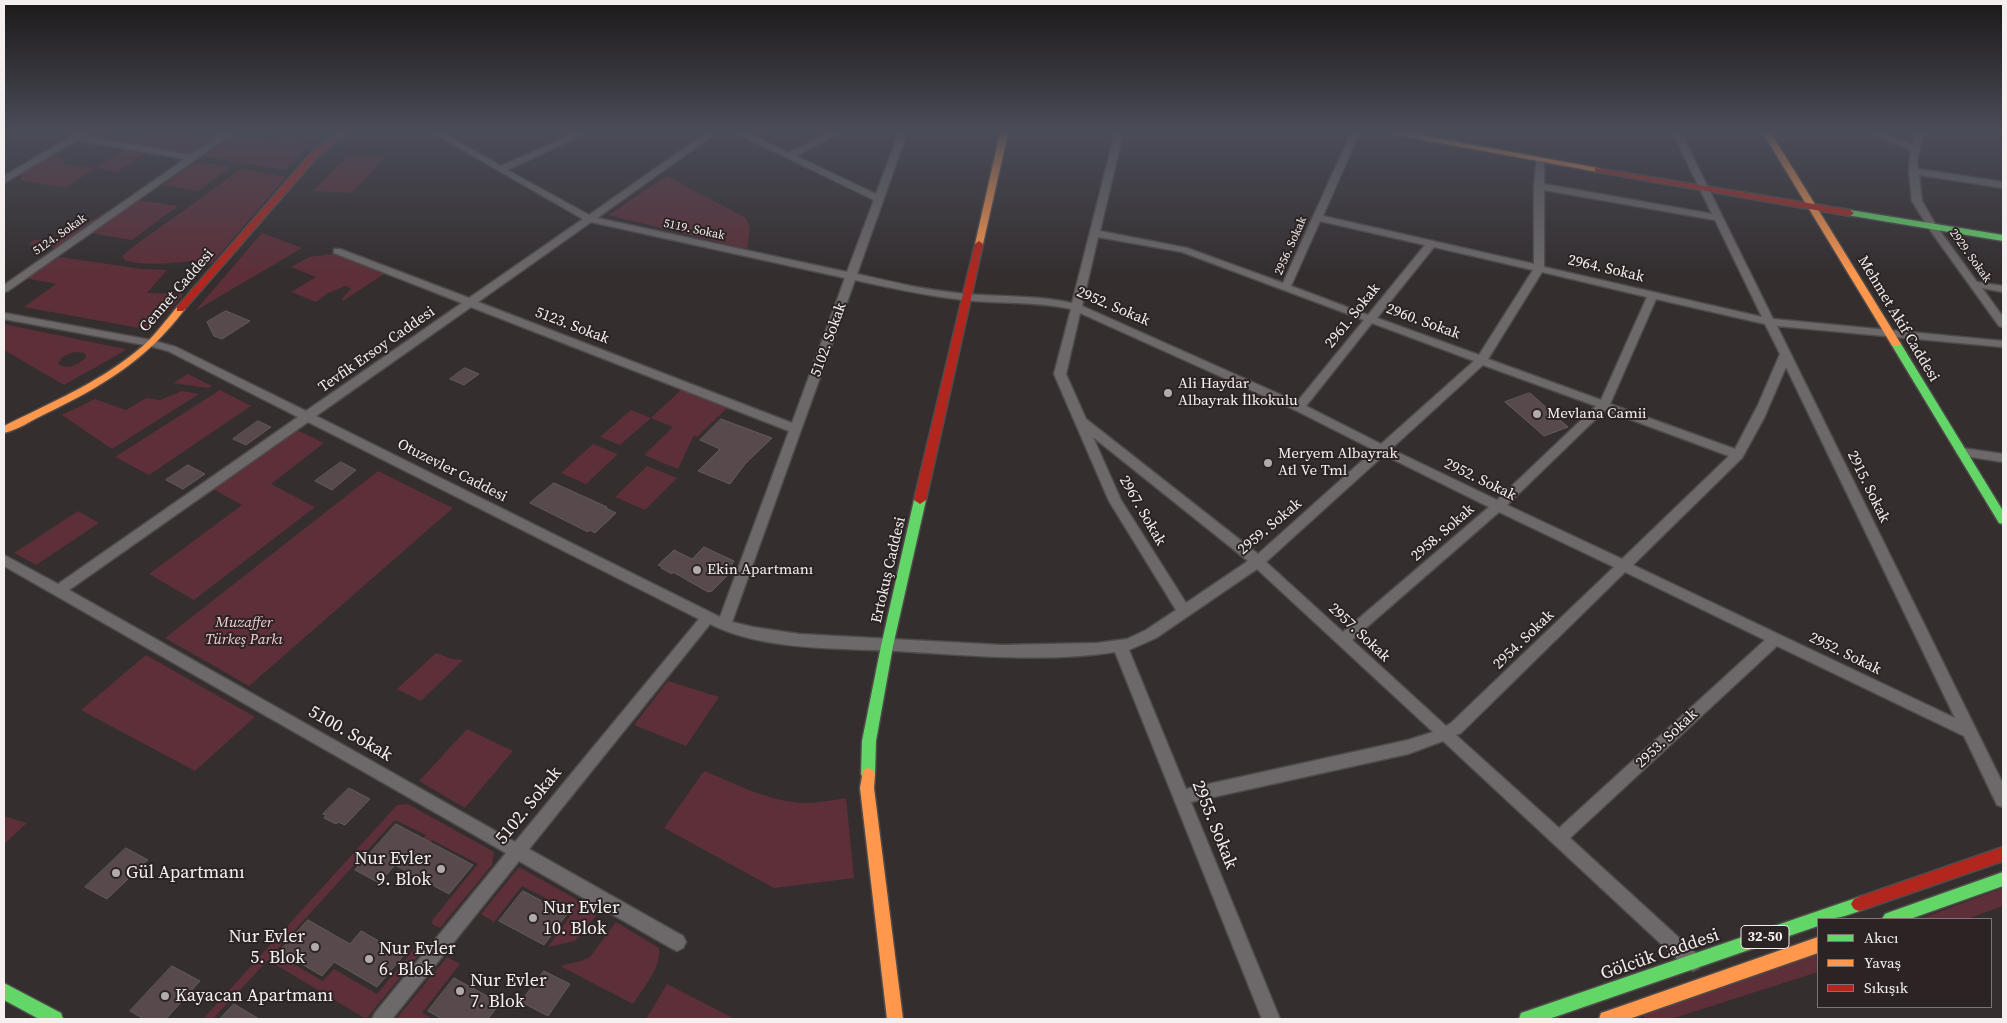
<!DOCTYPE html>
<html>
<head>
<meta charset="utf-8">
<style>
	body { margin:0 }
	#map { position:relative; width:2007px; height:1023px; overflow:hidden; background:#342e2f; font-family:"Source Serif 4",serif }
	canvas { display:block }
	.frame { position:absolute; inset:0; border:5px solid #f5efef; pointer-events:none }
	.legend { position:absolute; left:1817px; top:918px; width:175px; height:90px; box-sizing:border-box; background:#2c2324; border:1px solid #7c7575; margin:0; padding:6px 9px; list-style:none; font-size:15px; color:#f5efef }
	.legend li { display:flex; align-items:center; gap:10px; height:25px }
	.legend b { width:25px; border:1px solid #7c7575 }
</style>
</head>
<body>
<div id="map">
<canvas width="2007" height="1023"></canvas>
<div class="frame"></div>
<ul class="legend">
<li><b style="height:6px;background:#63d668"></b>Akıcı</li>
<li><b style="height:6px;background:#ff974d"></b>Yavaş</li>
<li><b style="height:6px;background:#b3261e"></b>Sıkışık</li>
</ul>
</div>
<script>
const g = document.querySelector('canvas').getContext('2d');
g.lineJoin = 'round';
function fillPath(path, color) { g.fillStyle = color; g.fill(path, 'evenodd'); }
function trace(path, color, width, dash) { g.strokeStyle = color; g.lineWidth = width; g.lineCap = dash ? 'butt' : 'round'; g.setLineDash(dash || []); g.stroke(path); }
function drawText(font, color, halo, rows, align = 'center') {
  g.font = font + ' "Source Serif 4",serif'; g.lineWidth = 4; g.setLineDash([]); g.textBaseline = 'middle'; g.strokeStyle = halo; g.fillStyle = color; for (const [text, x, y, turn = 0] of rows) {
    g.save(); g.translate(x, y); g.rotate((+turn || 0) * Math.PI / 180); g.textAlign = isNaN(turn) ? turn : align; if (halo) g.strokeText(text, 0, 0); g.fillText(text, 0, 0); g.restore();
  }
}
fillPath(new Path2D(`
	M117,133H225L192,154L108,140Z
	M233,135L276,143L285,139L309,144L286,170L204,156Z
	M126,149L146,153L117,172L96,168L65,188L25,181L20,179L22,173L51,155L67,158L64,164L96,168Z
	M347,156L385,157L352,193L313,191Z
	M197,162L230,167L199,191L161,185Z
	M241,169L286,177L212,263L205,264L206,260C180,261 149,268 124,260L123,256L130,249Z
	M667,176L746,218L750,228L747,249L608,215Z
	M139,200L178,206L132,240L91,233Z
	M115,208L57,248L28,244L34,240L62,239L107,211Z
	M262,233L302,248L195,311Z
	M332,254L335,255L384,274L343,301L342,298L351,289L346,286L328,293L316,302L291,292L316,277L291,267L309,257Z
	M60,257L142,269L167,270L147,293L184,294L150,330L24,307L56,284L25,278Z
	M4,324L125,349L126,350L64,385L4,350ZM74,352L85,353L86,357C79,365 68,370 58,364L62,357Z
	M188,374L212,386L208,388L173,383Z
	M220,390L251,406L149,475L115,457Z
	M681,390L727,408L697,437L694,435L678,469L644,455L673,427L651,418L620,445L600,437L631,410L651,418Z
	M182,391L199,394L112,449L62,415L95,399L126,410L146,398L160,400Z
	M297,430L324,443L271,484L315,507L194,600L149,574L242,505L213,489Z
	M593,444L618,454L586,484L561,473Z
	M647,466L677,478L645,510L615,497Z
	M378,471L453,508L249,686L165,638Z
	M78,511L99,523L36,565L14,553Z
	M436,653L452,659L463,660L421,701L397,689Z
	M146,655L255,717L195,771L81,710Z
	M668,681L719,697L686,746L634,725Z
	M467,729L513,751L465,808L419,781Z
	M704,771C735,783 769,802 804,803C818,803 832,800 846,798L854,878L774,888L664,828Z
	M408,804L494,852L492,865L440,928L432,924L433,919L478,864L432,840L418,855L411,852L426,835L395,820L274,953L323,981L334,969L377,994L419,943L426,946L366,1019L268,960L213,1019H203L397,805Z
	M4,816L27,823L4,844Z
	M519,867L599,912L575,941L548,947L573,912L522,886L494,922L481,914Z
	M2003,888V906L1967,919H1920Z
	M616,922L659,948C662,967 643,988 633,1004L560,966L581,961L590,957Z
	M1818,954V972L1671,1019H1646L1642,1013Z
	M447,957L460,964L422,1013L433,1019H396Z
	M667,984L735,1019H646Z`), '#5d2f38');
const building = new Path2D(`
	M226,311L250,321L222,339L214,336L207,322Z
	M465,368L479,374L464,385L450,379Z
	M1530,393L1568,427L1544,436L1505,402Z
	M721,419L772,438L745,464L730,484L698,471L720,449L700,440Z
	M258,421L271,427L246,445L233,439Z
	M341,462L356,470L332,490L315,481Z
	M188,465L205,474L183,489L166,480Z
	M554,483L607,507L606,508L616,513L595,533L590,530L588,532L530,503Z
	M704,547L734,561L725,575L727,576L712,591L708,592L673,572L672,574L661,568L662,567L658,565L674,550L692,559Z
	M349,788L370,799L345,825L338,822L336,824L324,818L326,815L323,814Z
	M396,824L473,865L449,894L395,865L379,883L355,870Z
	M126,848L148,860L107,899L85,887Z
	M523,891L567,914L544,945L499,921Z
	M308,920L350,944L361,931L404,955L377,987L334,962L322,976L280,951Z
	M172,966L200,981L166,1019H144L130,1011Z
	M544,971L570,984L548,1016L521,1002Z
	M454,978L500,1003L488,1019H442L428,1011Z
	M234,1004L259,1019H220Z`);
fillPath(building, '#58494c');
trace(building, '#605b5c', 1);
const street = new Path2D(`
	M77,133H85L84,136L191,155L223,133H233L8,291L4,292V285L185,159L77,140L4,183V176Z
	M433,133H443L501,166L576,133H587L507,170L589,215L706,133H716L597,218L847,272L874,200L736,133H747L789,153L828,133H839L796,156L876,194L899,133H907L857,274C893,282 929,291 966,294C1002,297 1037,295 1072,303L1115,133H1123L1100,231L1187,248L1283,283L1351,133H1359L1323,216L1534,264V186L1537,157L1544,159V184L1712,214L1673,133H1681L1773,319L2003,341V347L1777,326L2003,784V807L1997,805L1964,736L1777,646L1570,838L1699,956L1702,962L1699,968L1693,971L1687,968L1443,741L1408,754L1191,802L1280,1019H1262L1115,652C1046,663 966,655 896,651C838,648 763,651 710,624L529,849L683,936L686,942L683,948L677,951L671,948L519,861L392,1019H372L375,1013L506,853L4,566V555L58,584L298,417L168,351L150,346L4,319V313L151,340L176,347L306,411L462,303L334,253V249H340L469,298L583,219ZM1544,190L1715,220L1762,317L1544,267ZM1320,221L1425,245L1368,315L1291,286ZM591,222L845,278L792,423L478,302ZM1098,237L1182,252L1364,320L1297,402L1082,306ZM1434,247L1533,270L1479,355L1377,318ZM1542,272L1647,297L1601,400L1488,359ZM855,280C891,288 927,296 964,300C1000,304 1036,301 1071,309L1054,374L1109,501L1176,610L1146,630L1127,639L1097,643L1002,645L799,634L753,627L732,622ZM1656,299L1765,324L1780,354L1758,405L1735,449L1610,404ZM471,307L789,431L720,617L316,416ZM1080,313L1295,410L1374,450L1258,554L1086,419L1066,374ZM1372,323L1474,361L1381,444L1306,406ZM1483,365L1596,406L1497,500L1391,449ZM1786,367L1955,718L1633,565L1742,458L1764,418ZM1605,410L1729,456L1622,559L1507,505ZM308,422L699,619L515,842L69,590ZM1093,437L1248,561L1186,603L1121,500ZM1384,455L1489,507L1343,632L1266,562ZM1499,512L1614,567L1451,723L1446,726L1352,640ZM1257,569L1433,732L1408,740L1186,789L1129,650L1156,638ZM1625,572L1765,640L1559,828L1456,735L1461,733Z
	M1870,133H1882L1913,145L1916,133H1924L1917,160L1918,169L2003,182V188L1919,175L1922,201L1937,227L1977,282L2003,286V292L1982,288L2003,317V327L1999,326L1930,230L1912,201L1909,171L1911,150Z
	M1962,448L2003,454V462L1958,455L1956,452Z`);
const fast = new Path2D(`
	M1850,210L2003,235V241L1847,215V211Z
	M1896,341L1901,344L2003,511V524L1999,523L1891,344Z
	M920,496L926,500L893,646L876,741L875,774L873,778L868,780L863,778L861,774L862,741L881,646L914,500Z
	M2003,872V886L1910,919H1882L1885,914L1890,912Z
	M1859,897L1864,899L1867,904L1864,909C1848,916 1836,919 1818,919V926L1549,1019H1519L1521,1013L1527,1011Z
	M4,983L61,1013L63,1019H39L4,1000Z`);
const slow = new Path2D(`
	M1000,133H1008L983,244L979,247L975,244Z
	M1392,133H1408L1598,168L1602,170L1598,172L1396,135Z
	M1763,133H1771L1901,344L1899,346H1893L1891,344Z
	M180,306L185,309C147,360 101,387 45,414C32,420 18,430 4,433V426C52,402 103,381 144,345C156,334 166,320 177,307Z
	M868,768L873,770L875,774L874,788L903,1019H887L860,788L863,770Z
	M1818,937V953L1629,1019H1599L1601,1013L1607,1011Z`);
const jam = new Path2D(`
	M337,133H346L318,156L183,311H177V307L312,152Z
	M1595,168L1850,210L1854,213L1850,216L1598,172H1595Z
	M979,241L983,244L926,500L920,504L914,500L975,244Z
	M2003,847V861L1859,911L1854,909L1851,904L1854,899L1859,897Z`);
trace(street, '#4f4b4b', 3);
trace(fast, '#4f4b4b', 3);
trace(slow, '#4f4b4b', 3);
trace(jam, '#4f4b4b', 3);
fillPath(street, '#6d696a');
fillPath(fast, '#63d668');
fillPath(slow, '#ff974d');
fillPath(jam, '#b3261e');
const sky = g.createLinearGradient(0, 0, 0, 276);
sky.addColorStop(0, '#1d191a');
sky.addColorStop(0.48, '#4a4c58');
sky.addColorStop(1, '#4a4c5800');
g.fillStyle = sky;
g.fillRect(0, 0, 2007, 276);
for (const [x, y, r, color] of [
	[1168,393,5,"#b1abac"],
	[1537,414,5,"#b1abac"],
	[1268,463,5,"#b1abac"],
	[697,570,5,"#b1abac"],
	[441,869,5,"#b1abac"],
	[116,873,5,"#b1abac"],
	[533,918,5,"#b1abac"],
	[315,947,5,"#b1abac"],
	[369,959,5,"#b1abac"],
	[460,991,5,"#b1abac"],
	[165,996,5,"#b1abac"]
]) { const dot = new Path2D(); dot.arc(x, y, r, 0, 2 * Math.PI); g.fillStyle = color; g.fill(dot); trace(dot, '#2c2324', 2); }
drawText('12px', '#f5efef', '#2c2324', [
	["5119. Sokak",694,230,12],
	["5124. Sokak",60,235,-35],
	["2956. Sokak",1291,246,-66],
	["2929. Sokak",1970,256,54]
]);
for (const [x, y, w] of [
	[1765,937,48]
]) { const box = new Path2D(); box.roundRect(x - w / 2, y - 11.5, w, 23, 4); g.fillStyle = '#2c2324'; g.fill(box); trace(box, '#f5efef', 1); }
drawText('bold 14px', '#f5efef', null, [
	["32-50",1765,937]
]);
drawText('15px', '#f5efef', '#2c2324', [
	["2964. Sokak",1606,269,13],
	["Cennet Caddesi",177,291,-49],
	["2952. Sokak",1113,307,23],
	["2961. Sokak",1353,316,-51],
	["Mehmet Akif Caddesi",1898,319,59],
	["2960. Sokak",1423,322,20],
	["5123. Sokak",572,326,21],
	["5102. Sokak",829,340,-70],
	["Tevfik Ersoy Caddesi",377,350,-35],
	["Otuzevler Caddesi",452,471,27],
	["2952. Sokak",1480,480,26],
	["2915. Sokak",1868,487,64],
	["2967. Sokak",1142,511,60],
	["2959. Sokak",1270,527,-40],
	["2958. Sokak",1443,533,-41],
	["Ertokuş Caddesi",889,570,-77],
	["2957. Sokak",1359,633,43],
	["2954. Sokak",1524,640,-44],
	["2952. Sokak",1845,654,26],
	["2953. Sokak",1667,739,-43]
]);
drawText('15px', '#f5efef', '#2c2324', [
	["Ali Haydar",1178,384],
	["Albayrak İlkokulu",1178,401],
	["Mevlana Camii",1547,414],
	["Meryem Albayrak",1278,454],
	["Atl Ve Tml",1278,471],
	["Ekin Apartmanı",707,570]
], 'left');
drawText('italic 15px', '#f8ced3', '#2c2324', [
	["Muzaffer",244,623],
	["Türkeş Parkı",244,640]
]);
drawText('18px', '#f5efef', '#2c2324', [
	["5100. Sokak",350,734,30],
	["5102. Sokak",529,806,-51],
	["2955. Sokak",1214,825,68],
	["Gölcük Caddesi",1660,955,-19]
]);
drawText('18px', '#f5efef', '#2c2324', [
	["Nur Evler",431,859,"right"],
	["9. Blok",431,880,"right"],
	["Gül Apartmanı",126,873],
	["Nur Evler",543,908],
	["10. Blok",543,929],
	["Nur Evler",305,937,"right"],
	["5. Blok",305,958,"right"],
	["Nur Evler",379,949],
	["6. Blok",379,970],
	["Nur Evler",470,981],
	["7. Blok",470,1002],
	["Kayacan Apartmanı",175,996]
], 'left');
</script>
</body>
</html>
